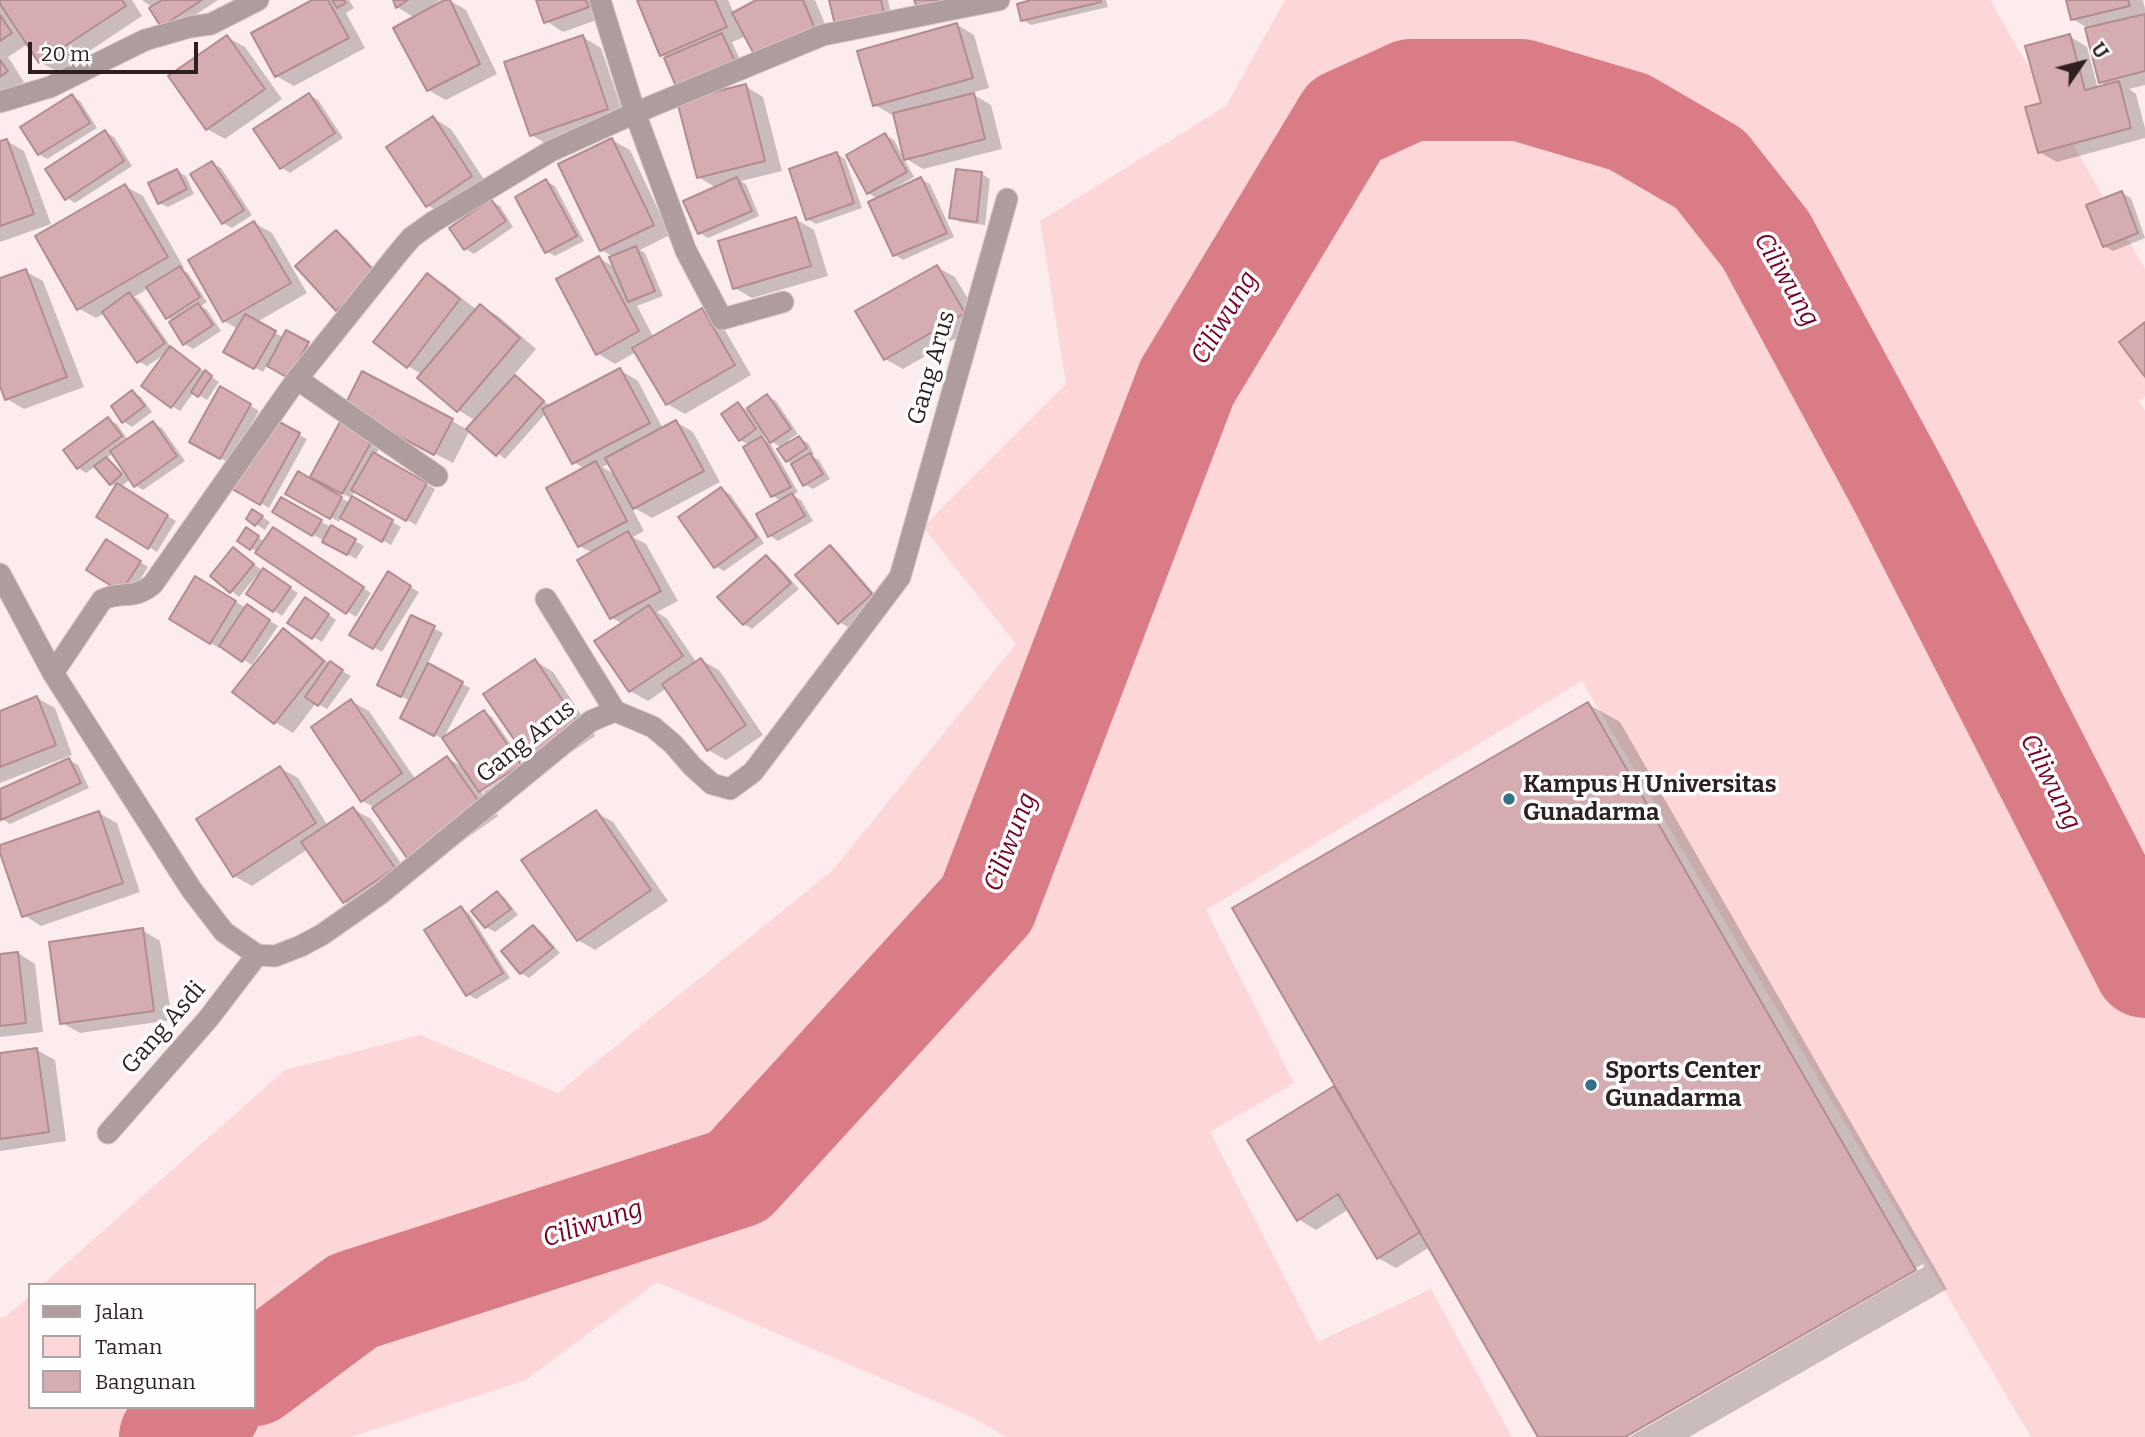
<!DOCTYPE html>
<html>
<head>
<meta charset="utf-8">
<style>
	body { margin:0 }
	#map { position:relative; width:2145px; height:1437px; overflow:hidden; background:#fdeced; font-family:Bitter,serif }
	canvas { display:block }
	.legend { position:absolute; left:28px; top:1283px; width:228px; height:126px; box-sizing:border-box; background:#fefefe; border:2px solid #aba5a5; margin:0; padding:9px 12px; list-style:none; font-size:21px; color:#2e1f20 }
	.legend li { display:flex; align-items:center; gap:14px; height:35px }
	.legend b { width:35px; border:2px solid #aba5a5 }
	.north { position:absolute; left:2047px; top:28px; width:70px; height:70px; -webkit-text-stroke:5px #fefefe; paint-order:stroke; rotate:55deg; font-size:19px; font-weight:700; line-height:28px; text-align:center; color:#2e1f20 }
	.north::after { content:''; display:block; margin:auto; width:24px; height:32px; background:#2e1f20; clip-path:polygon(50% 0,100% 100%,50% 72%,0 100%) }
	.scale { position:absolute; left:28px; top:42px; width:170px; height:32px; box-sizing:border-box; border:4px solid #2e1f20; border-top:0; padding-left:9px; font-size:21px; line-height:24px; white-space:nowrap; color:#2e1f20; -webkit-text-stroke:5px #fefefe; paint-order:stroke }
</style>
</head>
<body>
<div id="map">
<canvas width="2145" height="1437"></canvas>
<ul class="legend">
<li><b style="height:9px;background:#af9d9e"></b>Jalan</li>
<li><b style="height:19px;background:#fdd6d8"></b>Taman</li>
<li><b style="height:19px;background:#d5adb0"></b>Bangunan</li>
</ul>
<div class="north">U</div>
<div class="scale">20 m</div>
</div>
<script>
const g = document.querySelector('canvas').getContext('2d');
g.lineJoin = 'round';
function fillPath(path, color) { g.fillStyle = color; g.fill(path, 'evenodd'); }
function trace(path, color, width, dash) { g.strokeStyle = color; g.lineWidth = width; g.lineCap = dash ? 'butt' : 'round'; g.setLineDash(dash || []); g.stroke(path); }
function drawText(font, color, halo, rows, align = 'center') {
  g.font = font + ' Bitter,serif'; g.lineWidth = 7; g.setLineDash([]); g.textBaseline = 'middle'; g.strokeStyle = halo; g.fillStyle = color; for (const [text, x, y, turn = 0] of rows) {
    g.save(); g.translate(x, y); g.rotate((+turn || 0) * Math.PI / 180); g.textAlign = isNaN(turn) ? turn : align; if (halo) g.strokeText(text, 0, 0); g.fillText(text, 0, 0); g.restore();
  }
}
fillPath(new Path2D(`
	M1285,0H1990L2145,269V396L2139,401L2145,411V1437H2031L1582,681L1206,910L1294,1083L1210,1132L1318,1342L1431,1289L1512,1437H1006L970,1416L657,1282L526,1380L351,1437H0V1318L6,1316L30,1296V1407H254V1285H42L285,1070L420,1035L558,1093L833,870L1016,644L923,527L1066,384L1040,221L1226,106Z`), '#fdd6d8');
fillPath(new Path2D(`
	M0,0H132L142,16L58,72L40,62L28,44L8,57L24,82L0,98Z
	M142,0H218L171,31L153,8Z
	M315,0H349L354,8L346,13L365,48L294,86L276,76Z
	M395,0H440L431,6L432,9L449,0L466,10L497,74L446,100L428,90L415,18L397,7Z
	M538,0H599L605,17L563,32L546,21Z
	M639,0H728L734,14L760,0H815L831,39L747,36L732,42L745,71L680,90L665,57L662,55Z
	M831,0H888L892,18Z
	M1038,0H1106L1108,7L1031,25L1023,20Z
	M2068,0H2143L2145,9V85L2129,89L2136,94L2145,128V138L2057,162L2039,152L2043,104L2069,36L2087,47L2098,89L2108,86L2100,82L2090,29L2072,19Z
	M956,24L974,35L989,88L971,93L991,105L1002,149L923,169L905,158L895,115H892L875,105Z
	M227,37L245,47L282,99L225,139L207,129Z
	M583,37L601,48L625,119L549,145L531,135Z
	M745,86L763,97L782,171L741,181L746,184L759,216L708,238L700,233L717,188L698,177Z
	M309,95L318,100L343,138L290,173L282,168L256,129Z
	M72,96L80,101L97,128L47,159L39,154Z
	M433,118L451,129L489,187L444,215L427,205Z
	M105,132L114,137L132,166L75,203L67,198Z
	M885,135L894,140L914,177L895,188L896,190L921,179L930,184L954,237L903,260L895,255L878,199L868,193Z
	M612,140L630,150L670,235L640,250L645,253L663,296L637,306L654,338L702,310L719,320L751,375L685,414L667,404L636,352L615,364L597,353L599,258L616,268L614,257L601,250Z
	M7,141L24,151L51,224L0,242V143Z
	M837,154L845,159L862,208L816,224L807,219Z
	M212,163L221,168L252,215L232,228L223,223Z
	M177,171L186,176L194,194L168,207L159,203Z
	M982,174L990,179L985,225L960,222L951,217Z
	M546,181L555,186L584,241L555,256L546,251Z
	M125,186L143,196L184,268L182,269L188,273L207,302L201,306L207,310L221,331L193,349L185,344L173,321L168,318L149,288L134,297L138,299L173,350L219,382L207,400L194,392L180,411L172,406L168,352L147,366L138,361L105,313L96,318L78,308Z
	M2122,193L2131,198L2145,238L2113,251L2104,246Z
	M491,201L500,206L513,227L474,254L466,249L452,228Z
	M796,219L814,230L828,276L752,298L735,288Z
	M254,223L272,233L307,293L257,322L284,338L287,333L316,349L297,382L268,364L263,372L226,351L238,329L224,321Z
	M337,232L345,237L384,280L345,314L337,309Z
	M937,267L955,277L982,323L903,369L885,359Z
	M25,271L43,281L84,387L24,409L7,399L0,381V280Z
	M428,275L445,285L477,310L480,306L498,316L536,349L513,376L523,382L551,407L620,370L638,381L663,429L676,422L693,432L720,482L652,518L631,506L644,531L633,537L646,544L678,601L657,612L666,618L697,663L701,660L719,670L763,735L726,760L708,750L667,688L648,701L630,691L623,624L612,618L593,553L579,546L585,469L574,462L546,413L505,459L470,430L453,463L364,417L452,421L468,430L476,421L458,410L423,375L408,366ZM610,463L616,475L602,467Z
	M221,388L259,411L229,463L192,441Z
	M132,392L141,397L152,412L132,427L124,422L113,407Z
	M767,396L776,401L798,434L788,440L790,443L799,438L808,443L814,454L811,456L819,460L830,479L813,489L804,484L792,464L787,461L782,448L771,441L765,433L759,437L770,443L798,492L793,495L801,500L813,521L778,541L770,536L758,515L781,501L773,496L745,447L749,445L740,440L738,404L747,410Z
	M108,420L117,424L128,440L153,423L162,428L185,461L143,490L135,485L130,479L121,487L176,521L157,552L99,517L117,487L111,484L96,466L86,473L78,468ZM113,453L129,477L127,478L114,464L106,459Z
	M273,421L307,439L269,508L235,488Z
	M342,423L381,446L375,455L435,489L416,525L355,490L351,498L401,527L391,545L342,517L339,522L288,493L310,480ZM325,485L353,499L350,503L324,488Z
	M721,489L730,494L764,543L724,571L715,566Z
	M281,499L364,546L356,559L274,512Z
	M253,511L270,522L265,530L248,519Z
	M282,534L371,593L356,617L251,548L255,535L265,542Z
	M107,541L148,567L130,595Z
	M830,547L838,552L880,600L848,627L839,622Z
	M242,555L263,571L298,593L282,616L249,593L260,576L258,574L239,597L212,575Z
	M766,557L775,562L799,589L752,629L744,624Z
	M388,574L419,592L382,652L352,634Z
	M195,578L248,609L256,612L278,626L252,665L220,645L219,648L171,618Z
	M314,604L336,620L322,642L290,623Z
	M412,617L443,633L427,665L470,688L443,739L402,717L410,701L388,689Z
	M283,630L301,640L330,664L351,676L327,709L316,703L293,733L275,722L235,691Z
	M535,661L553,672L595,736L547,769Z
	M37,698L55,708L72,755L0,783V713Z
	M351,701L369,711L416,780L447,758L465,768L484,712L492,717L522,761L482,789L481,791L498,816L426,867L408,857L374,807L362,801Z
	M1588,704L1620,722L1947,1289L1689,1437H1629L1924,1267L1923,1264L1622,1437H1540L1430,1247L1396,1268L1378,1258L1349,1209L1316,1230L1298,1219L1334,1088L1340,1091Z
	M69,760L78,765L89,788L10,824L2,819L0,815V791Z
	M524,764L489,796L483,792Z
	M280,768L298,778L328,826L353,809L371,819L411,878L362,912L344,902L308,849L252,886L234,876Z
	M596,812L613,822L668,901L595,950L578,940Z
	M99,813L117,823L140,892L41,926L24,915L0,847Z
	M497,893L505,898L518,915L495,932L486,927Z
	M461,908L469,913L510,978L476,999L467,994Z
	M533,927L542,932L560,953L529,978L521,973Z
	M142,930L160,941L172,1020L80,1033L62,1023Z
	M18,953L35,964L43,1032L0,1037V955Z
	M37,1050L55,1060L66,1141L0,1151V1055Z`), '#0003');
trace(new Path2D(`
	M254,1375L353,1301L738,1177L987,904L1187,382L1345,120L1411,90H1521L1629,122L1710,169L1766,240L1900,488L2145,967
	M170,1437L211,1407`), '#d97c86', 102);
const building = new Path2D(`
	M0,0H122L126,6L39,63L0,4Z
	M162,0H202L161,27L149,8Z
	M312,0H328L349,38L275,77L251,33Z
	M332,0H344L346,3L337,8Z
	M393,0H408L396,8Z
	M444,0H450L480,64L427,91L393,28Z
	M536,0H586L589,7L544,23Z
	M637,0H715L727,27L660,56Z
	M756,0H803L815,29L755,56L732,13Z
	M829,0H881L884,14L835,25Z
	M914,0H945L918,10Z
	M1031,0H1100L1101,2L1021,21L1017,4Z
	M2066,0H2128L2130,6L2071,20Z
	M2145,14V71L2099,83L2085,28Z
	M0,15L12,33L0,41Z
	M957,23L973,78L873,106L857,51Z
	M722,33L737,66L678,91L664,58Z
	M2070,34L2085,90L2119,81L2131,128L2038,153L2025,107L2041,103L2025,46Z
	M227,35L265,89L206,130L168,76Z
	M583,35L608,109L530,136L504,62Z
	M0,60L8,71L0,77Z
	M746,84L765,161L697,178L677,101Z
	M309,93L335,133L280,169L253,129Z
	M974,93L985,139L904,160L893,113Z
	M72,94L90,123L38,155L20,127Z
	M433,116L472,176L426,207L386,147Z
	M105,130L124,161L65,200L45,169Z
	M885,133L907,172L867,194L846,155Z
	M612,138L654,225L600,251L558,164Z
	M7,139L34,214L0,226V141Z
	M837,152L854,203L806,220L789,169Z
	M212,161L244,210L222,224L190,174Z
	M177,169L187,189L158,204L148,183Z
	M956,169L982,172L977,222L949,218Z
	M737,177L752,211L698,234L683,201Z
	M921,177L947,233L893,256L868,202Z
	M546,179L577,236L545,253L515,197Z
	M125,184L168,257L77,310L35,236Z
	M2122,191L2138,233L2103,247L2086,205Z
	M491,199L506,221L464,250L449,228Z
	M796,217L811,266L733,289L718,241Z
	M254,221L291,283L223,322L188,260Z
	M336,230L377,274L336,311L295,266Z
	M636,246L655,291L628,302L609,257Z
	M599,256L639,331L596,355L556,279Z
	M937,265L965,313L884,360L855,311Z
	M180,266L200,297L166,319L146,287Z
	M26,269L67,377L5,400L0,386V278Z
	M427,273L460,299L407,368L373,342Z
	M129,292L165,343L137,363L102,312Z
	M198,303L213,325L183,345L169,322Z
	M480,304L520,338L457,412L417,378Z
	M702,308L735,365L666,405L632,348Z
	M245,314L276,331L254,369L223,352Z
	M2145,322V377L2119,342Z
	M286,330L309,342L288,378L267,366Z
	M170,346L200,369L171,408L141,386Z
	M620,368L650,423L572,464L542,409Z
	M205,370L212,376L198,397L191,392Z
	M362,371L453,419L434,455L344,407Z
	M515,375L544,401L496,456L466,429Z
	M220,386L251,404L220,459L189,442Z
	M132,390L145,406L122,423L111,406Z
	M767,394L791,429L770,443L747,408Z
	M738,402L756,429L739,441L721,414Z
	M108,417L122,436L77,469L63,450Z
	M272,418L300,433L260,505L232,489Z
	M341,420L373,439L342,494L310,477Z
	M676,420L704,471L633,509L605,458Z
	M153,421L177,456L134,487L110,451Z
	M762,436L791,487L771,497L743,447Z
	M799,436L807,448L786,462L777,449Z
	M373,452L427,483L406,521L351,490Z
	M810,453L823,474L803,486L791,464Z
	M106,457L122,474L110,485L94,466Z
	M596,461L627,521L578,547L546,488Z
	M298,471L342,497L330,519L285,494Z
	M117,483L168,515L148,549L96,517Z
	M721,487L757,537L714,568L678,517Z
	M792,493L805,516L768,537L756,514Z
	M352,496L393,520L382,542L340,518Z
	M281,497L322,520L312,536L272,512Z
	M252,509L263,516L255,526L246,519Z
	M331,525L356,539L347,555L322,542Z
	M246,527L259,536L250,550L237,541Z
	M273,527L364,587L346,614L255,553Z
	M628,531L661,591L610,619L577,560Z
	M106,539L141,561L121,592L86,570Z
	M830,545L872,594L838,624L795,575Z
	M233,547L254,564L230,593L210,576Z
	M766,555L791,583L743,625L717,597Z
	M263,568L291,587L273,612L246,594Z
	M388,571L411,586L373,649L349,635Z
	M195,576L236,601L210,644L169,619Z
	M305,597L329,614L312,639L287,623Z
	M247,604L270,620L242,662L219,646Z
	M649,605L683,656L629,692L594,641Z
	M411,615L435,626L401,697L377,685Z
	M283,628L324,661L274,724L232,692Z
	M701,658L746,725L707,751L662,684Z
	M535,659L579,725L528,760L483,694Z
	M330,661L343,670L318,706L305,697Z
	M428,663L463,682L434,736L400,718Z
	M37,696L56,745L0,767V711Z
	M351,699L402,773L361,802L311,727Z
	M1588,702L1916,1270L1625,1437H1538L1232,908Z
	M484,710L521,765L479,792L442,738Z
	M447,756L482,806L407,858L372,808Z
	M69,758L81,783L1,820L0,789Z
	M280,766L316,823L233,877L196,819Z
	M353,807L395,868L343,903L301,842Z
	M596,810L651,890L577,941L521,860Z
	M99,811L123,883L22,917L0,853V845Z
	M497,891L511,909L485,928L471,911Z
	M461,906L503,973L466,996L424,930Z
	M533,925L553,948L520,974L501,951Z
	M143,928L154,1011L60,1024L49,942Z
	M18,952L26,1023L0,1026V954Z
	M37,1048L49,1132L0,1139V1053Z
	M1334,1086L1420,1232L1377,1259L1338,1194L1297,1221L1247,1140Z`);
fillPath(building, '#d5adb0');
trace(building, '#b38c8f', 2);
const street = new Path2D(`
	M600,0L635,113L686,251L722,319L783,302
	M0,102L50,87L145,40L190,27L211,24L258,0
	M297,379L437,476
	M0,574L53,673L191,889L224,932L257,955L275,956L301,946L323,934L380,894L591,721L615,711L653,727L673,744L692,766L712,784L730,789L753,772L900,577L1007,199
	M546,599L615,711
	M53,673L102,600C120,590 134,601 153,584L297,379L399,252L412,237L433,222L551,151L635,113L823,35L999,0
	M108,1133L208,1019L257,955`);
trace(street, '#d8c7c8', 23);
trace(street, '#af9d9e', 21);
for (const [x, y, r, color] of [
	[1509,799,7,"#337187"],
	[1591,1085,7,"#337187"]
]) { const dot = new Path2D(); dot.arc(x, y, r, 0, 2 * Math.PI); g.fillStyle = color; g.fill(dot); trace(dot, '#fefefe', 2.5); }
drawText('24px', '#2e1f20', '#fefefe', [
	["Gang Arus",932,368,-74],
	["Gang Arus",526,742,-38],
	["Gang Asdi",164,1028,-49]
]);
drawText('bold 24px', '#2e1f20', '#fefefe', [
	["Kampus H Universitas",1523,785],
	["Gunadarma",1523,813],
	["Sports Center",1605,1071],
	["Gunadarma",1605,1099]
], 'left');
drawText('italic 26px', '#770026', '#fefefe', [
	["Ciliwung",1786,280,60],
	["Ciliwung",1225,318,-59],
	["Ciliwung",2050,782,63],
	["Ciliwung",1011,842,-69],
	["Ciliwung",593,1224,-18]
]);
</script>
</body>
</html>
